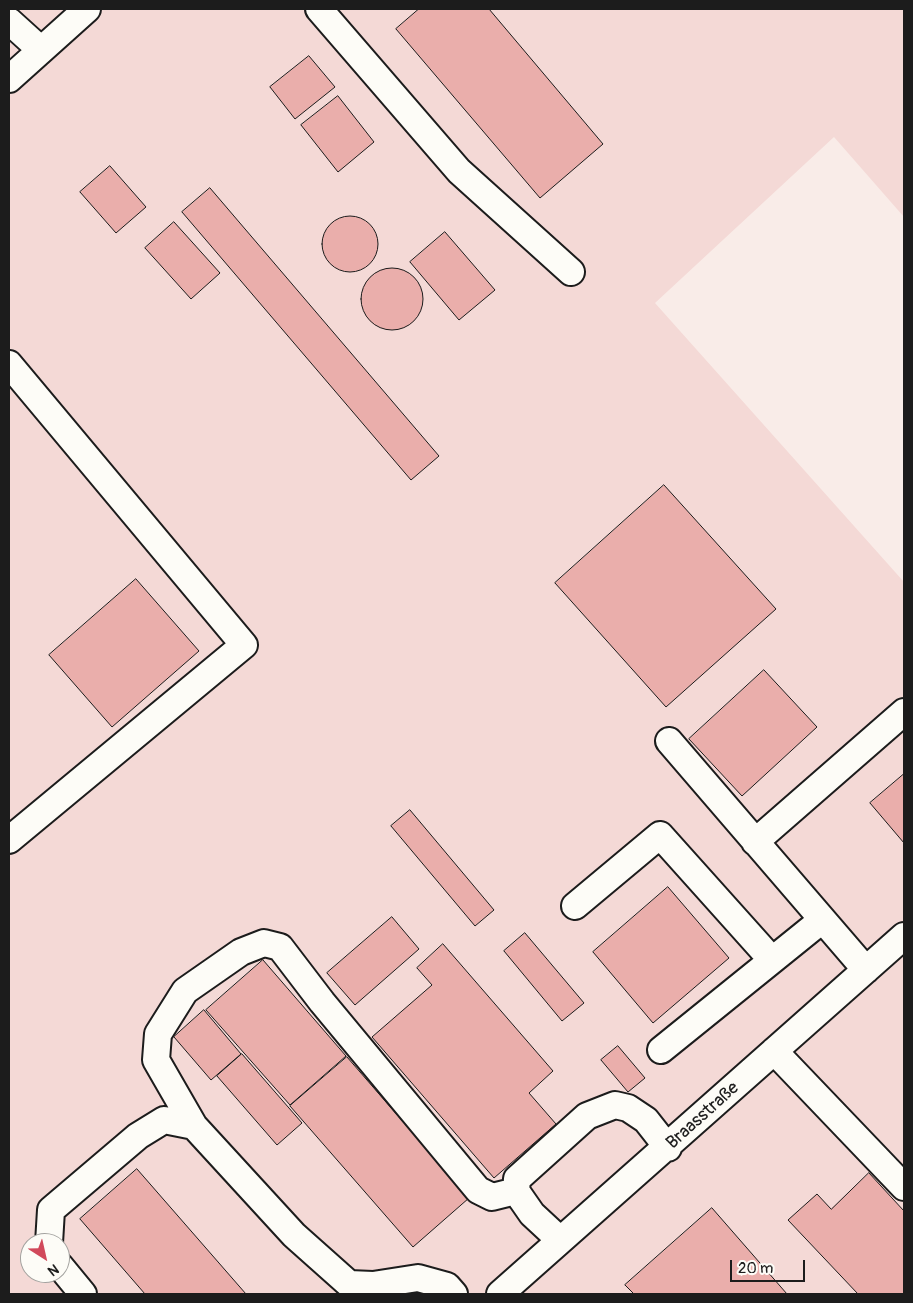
<!DOCTYPE html>
<html>
<head>
<meta charset="utf-8">
<style>
	body { margin:0 }
	#map { position:relative; width:913px; height:1303px; overflow:hidden; background:#f9ece8; font-family:Pangolin,sans-serif }
	canvas { display:block }
	.frame { position:absolute; inset:0; border:10px solid #1c1c1c; pointer-events:none }
	.north { position:absolute; left:20px; top:1233px; width:50px; height:50px; box-sizing:border-box; background:#fdfcf7; border:1px solid #a3a29f; border-radius:50%; rotate:145deg; font-size:14px; font-weight:700; line-height:20px; text-align:center; color:#1c1c1c }
	.north::after { content:''; display:block; margin:auto; width:18px; height:22px; background:#d1495b; clip-path:polygon(50% 0,100% 100%,50% 72%,0 100%) }
	.scale { position:absolute; left:730px; top:1260px; width:75px; height:22px; box-sizing:border-box; border:2px solid #1c1c1c; border-top:0; padding-left:6px; font-size:15px; line-height:18px; white-space:nowrap; color:#1c1c1c; -webkit-text-stroke:4px #fdfcf7; paint-order:stroke }
</style>
</head>
<body>
<div id="map">
<canvas width="913" height="1303"></canvas>
<div class="frame"></div>
<div class="north">N</div>
<div class="scale">20 m</div>
</div>
<script>
const g = document.querySelector('canvas').getContext('2d');
g.lineJoin = 'round';
function fillPath(path, color) { g.fillStyle = color; g.fill(path, 'evenodd'); }
function trace(path, color, width, dash) { g.strokeStyle = color; g.lineWidth = width; g.lineCap = dash ? 'butt' : 'round'; g.setLineDash(dash || []); g.stroke(path); }
function drawText(font, color, halo, rows, align = 'center') {
  g.font = font + ' Pangolin,sans-serif'; g.lineWidth = 5; g.setLineDash([]); g.textBaseline = 'middle'; g.strokeStyle = halo; g.fillStyle = color; for (const [text, x, y, turn = 0] of rows) {
    g.save(); g.translate(x, y); g.rotate((+turn || 0) * Math.PI / 180); g.textAlign = isNaN(turn) ? turn : align; if (halo) g.strokeText(text, 0, 0); g.fillText(text, 0, 0); g.restore();
  }
}
fillPath(new Path2D(`
	M9,9H904V217L834,137L655,303L904,582V1294H9ZM30,1243H60V1273H30Z`), '#f4d9d6');
const building = new Path2D(`
	M419,9H489L603,144L540,198L396,29Z
	M309,56L335,87L295,119L270,87Z
	M338,96L374,142L338,172L301,125Z
	M110,166L146,207L116,233L80,192Z
	M210,188L439,456L411,480L182,212Z
	M322 244a28 28 0 1 1 56 0a28 28 0 1 1-56 0Z
	M174,222L220,273L191,299L145,248Z
	M445,232L495,290L459,320L410,262Z
	M361 299a31 31 0 1 1 62 0a31 31 0 1 1-62 0Z
	M664,485L776,609L666,707L555,583Z
	M136,579L199,651L112,727L49,655Z
	M764,670L817,727L742,796L689,739Z
	M904,774V843L870,803Z
	M410,810L494,910L475,926L391,826Z
	M668,887L729,958L653,1023L593,952Z
	M392,917L419,949L355,1005L327,973Z
	M525,933L584,1003L562,1021L504,951Z
	M443,944L553,1071L529,1093L556,1124L494,1178L372,1037L432,985L417,968Z
	M263,960L346,1056L290,1105L206,1010Z
	M204,1010L241,1054L211,1080L174,1037Z
	M618,1046L645,1078L628,1092L601,1060Z
	M242,1054L302,1123L277,1145L217,1076Z
	M347,1057L469,1198L413,1247L290,1106Z
	M137,1169L246,1294H145L80,1219Z
	M869,1173L904,1211V1294H858L788,1220L817,1194L831,1209Z
	M712,1208L787,1294H634L625,1285Z`);
fillPath(building, '#eaaeab');
trace(building, '#1c1c1c', 1);
const minor = new Path2D(`
	M319,9L459,171L571,272
	M9,21L41,50
	M9,79L87,9
	M9,364L244,645L9,840
	M669,741L866,970
	M755,842L904,712
	M575,906L660,835L772,960
	M661,1050L822,920
	M774,1051L904,1187
	M194,1126L156,1060L158,1034L185,991L241,952L264,943L280,947L322,1002L478,1190L492,1197L516,1191
	M560,1240L532,1214L516,1191L517,1179L587,1116L615,1105L628,1108L646,1120L668,1148
	M49,1243L51,1210L138,1136L164,1120L194,1126L294,1235L349,1284L373,1285L418,1278L447,1286L454,1294
	M60,1266L83,1294
	M500,1294L904,936`);
trace(minor, '#1c1c1c', 30);
trace(minor, '#fdfcf7', 26);
drawText('18px', '#1c1c1c', '#fdfcf7', [
	["Braasstraße",703,1116,-42]
]);
</script>
</body>
</html>
